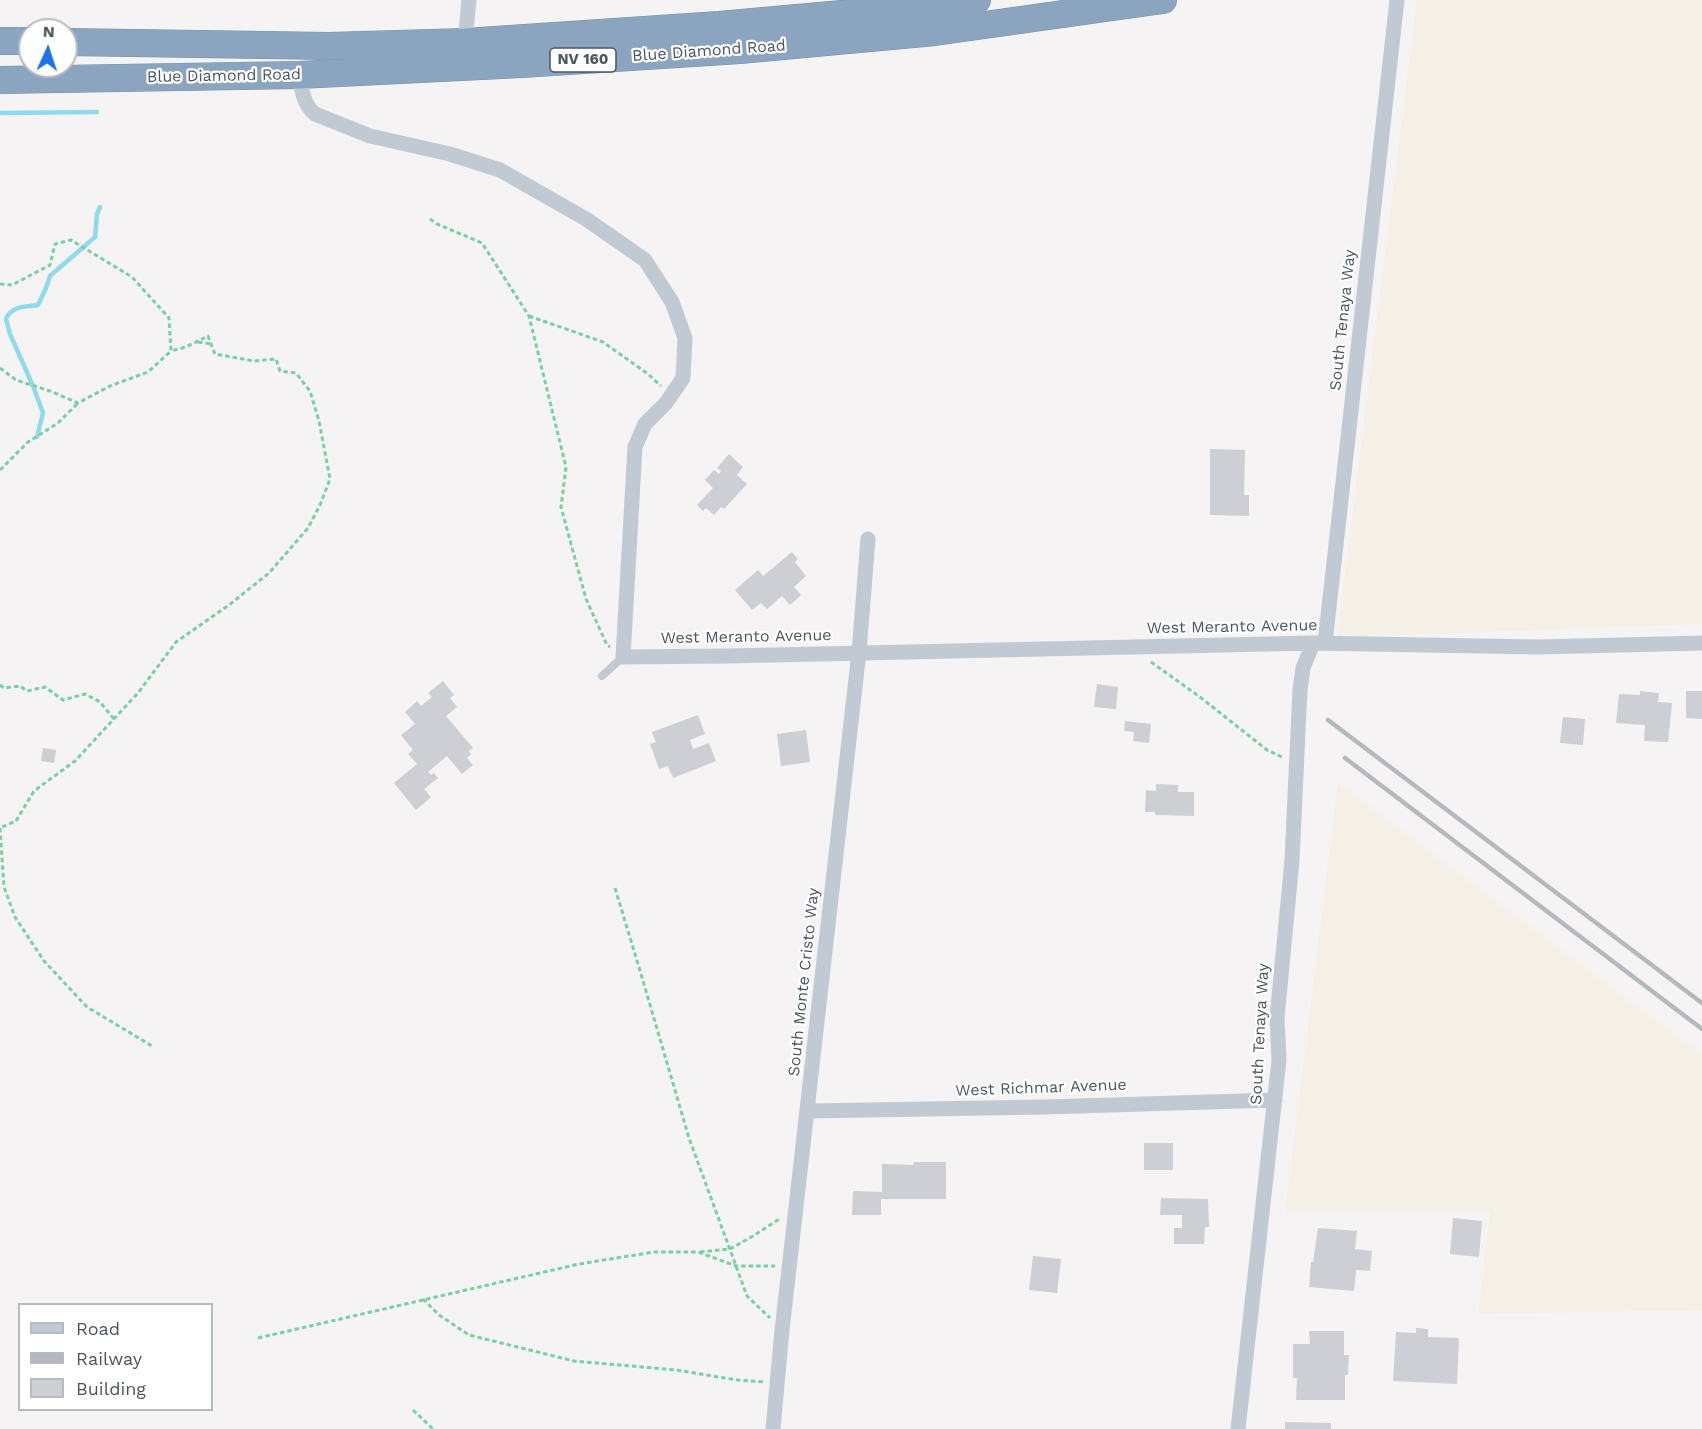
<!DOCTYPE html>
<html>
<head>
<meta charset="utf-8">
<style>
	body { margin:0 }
	#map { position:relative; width:1702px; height:1429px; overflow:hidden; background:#f5f3f3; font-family:"Work Sans",sans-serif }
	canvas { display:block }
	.legend { position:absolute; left:18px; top:1303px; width:195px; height:108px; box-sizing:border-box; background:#fff; border:2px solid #b7bbc0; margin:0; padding:8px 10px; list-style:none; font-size:18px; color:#4a5661 }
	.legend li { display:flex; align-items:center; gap:12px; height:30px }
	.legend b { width:30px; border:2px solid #b7bbc0 }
	.north { position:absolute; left:18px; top:18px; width:60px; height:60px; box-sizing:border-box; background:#fff; border:2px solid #b7bbc0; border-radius:50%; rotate:3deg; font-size:16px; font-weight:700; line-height:24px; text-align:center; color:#4a5661 }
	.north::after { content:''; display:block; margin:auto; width:21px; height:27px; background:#1a73e8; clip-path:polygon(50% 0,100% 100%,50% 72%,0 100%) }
</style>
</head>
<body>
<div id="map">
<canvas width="1702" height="1429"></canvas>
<ul class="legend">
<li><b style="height:8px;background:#c1cad2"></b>Road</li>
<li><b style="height:8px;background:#b5b8bd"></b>Railway</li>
<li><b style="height:16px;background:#cdcfd5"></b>Building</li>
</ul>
<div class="north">N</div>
</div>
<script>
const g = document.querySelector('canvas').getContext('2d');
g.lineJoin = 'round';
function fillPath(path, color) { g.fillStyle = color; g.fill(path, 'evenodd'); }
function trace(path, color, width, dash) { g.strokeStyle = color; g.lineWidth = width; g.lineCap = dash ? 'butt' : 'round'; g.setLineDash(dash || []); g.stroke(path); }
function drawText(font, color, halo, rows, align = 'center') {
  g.font = font + ' "Work Sans",sans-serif'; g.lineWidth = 4.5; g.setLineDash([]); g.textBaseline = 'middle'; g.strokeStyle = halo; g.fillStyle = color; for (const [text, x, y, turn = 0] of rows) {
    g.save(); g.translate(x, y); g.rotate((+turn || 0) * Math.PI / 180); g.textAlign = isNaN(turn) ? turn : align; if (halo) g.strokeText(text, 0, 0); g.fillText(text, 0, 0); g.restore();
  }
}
fillPath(new Path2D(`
	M1417,0H1702V624L1337,637Z
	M1338,783L1702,1055V1310L1478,1314L1490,1212H1285Z`), '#f5f0e5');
trace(new Path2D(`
	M0,113L97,112
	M37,437L43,413L33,386L10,334L6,319C11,306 25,307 38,305L46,288L50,276L95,237L97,214L100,207`), '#90daee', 4.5);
fillPath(new Path2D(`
	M1210,449L1245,450L1244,495H1249V516L1210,515Z
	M729,454L743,467L737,475L747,484L724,509L721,507L714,515L706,508L703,511L697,505L713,488L705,480L714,470L719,474L721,471L717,468Z
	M792,552L798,559L795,562L806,576L794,587L801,595L790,605L782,596L767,609L761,603L752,610L735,590L758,570L763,576Z
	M443,681L454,695L450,698L457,707L446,716L473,748L469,751L471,754L467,758L473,765L462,774L447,756L428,772L431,775L434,773L438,778L424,789L431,797L416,810L394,783L417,764L408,754L413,750L401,735L415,724L405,712L417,701L421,706L432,697L428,693Z
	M1097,684L1118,687L1116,709L1094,707Z
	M1640,691L1659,693L1658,702L1672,703L1668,742L1644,741L1645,725L1616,723L1619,694L1640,695Z
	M1686,691H1702V719L1686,718Z
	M698,715L705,734L690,740L693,749L709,743L716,761L673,778L668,766L659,769L650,744L656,742L652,732Z
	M1563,717L1585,719L1583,745L1560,743Z
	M1125,721L1151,724L1149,743L1133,741L1134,732L1124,731Z
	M806,730L810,762L781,766L777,734Z
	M43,748L56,750L54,763L41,761Z
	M1156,784L1178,785V792H1194V816L1155,815V812H1145L1146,790L1156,791Z
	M1144,1143H1173V1170H1144Z
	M914,1162H946V1199H881V1215H852L853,1191L882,1192V1164L913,1165Z
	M1161,1198L1208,1199L1209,1227H1205L1204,1244H1174V1228H1182V1215H1160Z
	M1453,1218L1482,1221L1479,1257L1450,1254Z
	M1318,1228L1357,1231L1355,1249L1372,1251L1370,1271L1356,1270L1354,1291L1309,1287L1311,1262H1313Z
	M1033,1256L1061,1259L1057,1293L1029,1290Z
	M1416,1328L1428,1329V1337L1459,1338L1457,1384L1393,1381L1396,1332L1416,1333Z
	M1309,1331H1344V1355H1349L1348,1375H1345V1400H1296L1297,1378H1293V1344H1310Z
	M1285,1422L1331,1423V1429H1285Z`), '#cdcfd5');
const highway = new Path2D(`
	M0,41H30
	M66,42L329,46L465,42L719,25L930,6L977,0
	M0,80L299,75L522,64L740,50L935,32L1163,0`);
trace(highway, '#7690ad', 28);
trace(new Path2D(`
	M430,219L437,224L482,243L529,316L566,467L561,507L586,599L607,645L610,647
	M0,284L12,285L50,265L55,244L71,240L132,277L169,318L171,351L186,347L208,336L215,354L254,361L276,359L280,371L296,373L310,391L319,421L330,479L320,505L308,528L269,573L229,605L176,642L138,693L75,761L34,791L16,821L0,828
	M529,316L603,342L648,374L661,386
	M198,342L211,344
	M0,368L16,380L50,391L78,403L110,386L148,372L171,351
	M0,470L28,442L58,423L78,403
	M1151,662L1200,697L1267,750L1282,757
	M0,685L4,688L20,686L27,691L45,687L63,700L85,694L100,702L114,719
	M0,828L4,887L15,917L44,961L87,1007L152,1046
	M615,888L641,974L689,1138L747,1296L770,1318
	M700,1252L730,1249L753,1236L781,1218
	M423,1299L439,1315L469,1335L574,1361L676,1370L737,1380L765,1382
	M258,1338L579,1264L654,1252H698L736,1266H775
	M413,1410L433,1429`), '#7ad0a6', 3, [4.5, 3]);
trace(new Path2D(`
	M602,676L623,657`), '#c1cad2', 8);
trace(new Path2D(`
	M465,42L469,0
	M299,75C302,90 303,104 315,114L370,136L450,154L500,170L586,219L645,260L672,302L685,338L683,378L666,403L645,424L635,447L623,657L728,656L1313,643L1538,647L1702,643
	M1325,643L1397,0
	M807,1111L1045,1107L1275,1100
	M773,1429L782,1330L859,652L868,539
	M1238,1429L1279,1060L1277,1018L1292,860L1300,690L1303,668L1313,643`), '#c1cad2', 15);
trace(highway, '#8ba5c1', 27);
trace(new Path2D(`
	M1328,720L1702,1003
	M1345,758L1702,1029`), '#b5b8bd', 4.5);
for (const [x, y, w] of [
	[583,60,66]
]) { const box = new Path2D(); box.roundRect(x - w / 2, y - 12, w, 24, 4.5); g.fillStyle = '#fff'; g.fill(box); trace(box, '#4a5661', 1.5); }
drawText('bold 15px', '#4a5661', null, [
	["NV 160",583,60]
]);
drawText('16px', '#4a5661', '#fff', [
	["Blue Diamond Road",709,51,-4],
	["Blue Diamond Road",224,76,-1],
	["South Tenaya Way",1343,320,-84],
	["West Meranto Avenue",1232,627,-1],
	["West Meranto Avenue",746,637,-1],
	["South Monte Cristo Way",804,982,-84],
	["South Tenaya Way",1260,1034,-87],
	["West Richmar Avenue",1041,1088,-2]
]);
</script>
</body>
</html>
